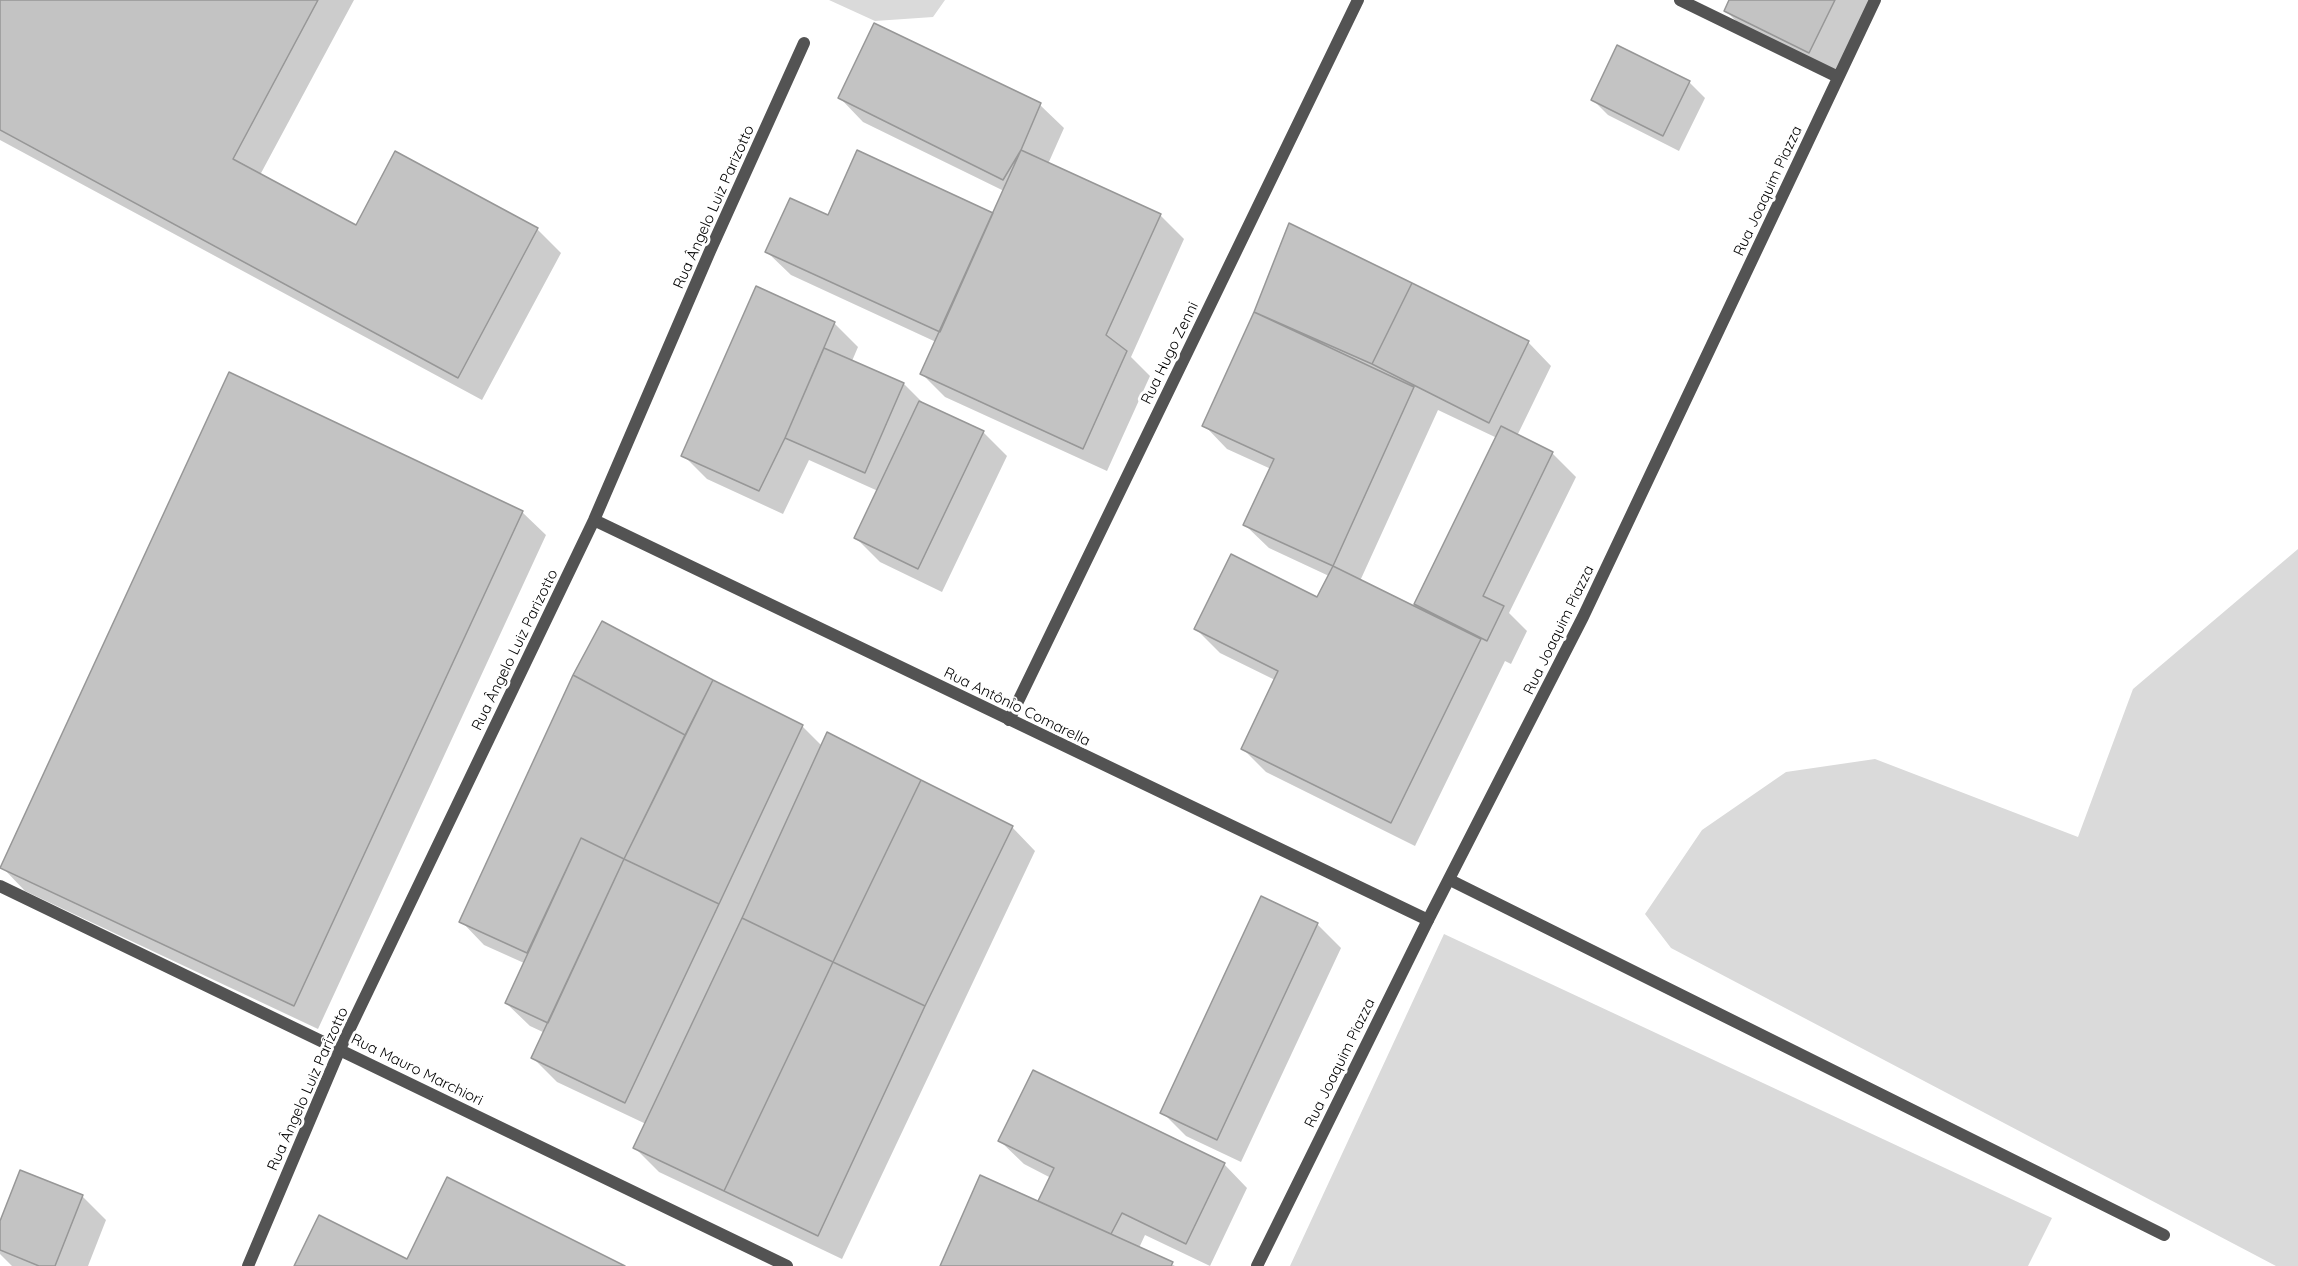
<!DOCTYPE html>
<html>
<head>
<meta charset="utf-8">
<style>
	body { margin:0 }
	canvas { display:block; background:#fff }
</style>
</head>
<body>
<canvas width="2298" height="1266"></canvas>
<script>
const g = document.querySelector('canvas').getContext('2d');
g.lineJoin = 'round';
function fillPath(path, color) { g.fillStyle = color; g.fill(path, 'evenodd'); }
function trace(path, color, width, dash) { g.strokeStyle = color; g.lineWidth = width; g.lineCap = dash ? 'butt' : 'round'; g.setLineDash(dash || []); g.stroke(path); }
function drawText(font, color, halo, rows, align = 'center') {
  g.font = font + ' Quicksand,sans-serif'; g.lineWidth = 6; g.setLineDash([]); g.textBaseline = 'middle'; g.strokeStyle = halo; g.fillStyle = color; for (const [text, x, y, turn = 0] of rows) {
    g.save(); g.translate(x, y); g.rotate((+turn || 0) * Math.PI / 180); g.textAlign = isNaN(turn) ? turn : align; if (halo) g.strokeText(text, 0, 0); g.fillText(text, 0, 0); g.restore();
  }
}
fillPath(new Path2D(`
	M829,0H945L933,17L875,21Z
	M2298,549V1266H2276L1671,948L1645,914L1702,830L1786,772L1875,759L2078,837L2133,689Z
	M1444,934L2052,1218L2028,1266H1290Z`), '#dadada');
fillPath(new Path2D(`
	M0,0H354L260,175L356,227L537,229L561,253L482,400L0,140Z
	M1731,0H1880L1840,83L1756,41L1726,11Z
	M875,25L1040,105L1064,128L1048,164L1160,215L1184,239L1131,357L1150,376L1107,471L945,397L922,374L936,342L791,275L767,252L828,217L993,215L1004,191L863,122L840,98Z
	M1689,82L1705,98L1679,151L1608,115L1592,99Z
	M1290,225L1528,342L1551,366L1517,436L1552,453L1576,477L1509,613L1527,631L1511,664L1505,661L1415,846L1266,772L1243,749L1275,680L1220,653L1196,629L1318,599L1329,576L1269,548L1245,525L1271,469L1227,449L1204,425L1255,313ZM1438,410L1497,438L1414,606L1360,581Z
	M834,323L858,347L852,361L904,384L924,404L983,432L1007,456L942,592L880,562L856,538L878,491L809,460L783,514L707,479L683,455Z
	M522,512L546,535L318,1029L25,891L2,867Z
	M603,623L713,682L802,726L822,746L1012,827L1035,851L842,1259L659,1172L635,1148L646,1124L557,1082L533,1058L545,1033L530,1026L506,1003L524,963L484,945L461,921Z
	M1317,924L1341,948L1241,1162L1186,1136L1162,1112Z
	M1000,1141L1224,1164L1247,1188L1210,1266L1145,1235L1139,1248L1175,1266H942L1039,1203L1051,1178L1024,1164Z
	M82,1196L106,1220L88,1266H12L0,1254V1225Z`), '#0003');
const building = new Path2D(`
	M0,0H318L233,159L356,225L395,151L538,228L458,378L0,130Z
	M1729,0H1835L1809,53L1724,11Z
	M874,23L1041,103L1021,150L1003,180L838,98Z
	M1617,45L1690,81L1663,136L1591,100Z
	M857,150L993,213L940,332L765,252L790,198L828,215Z
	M1021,150L1161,214L1106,335L1127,351L1083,449L920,374Z
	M1289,223L1412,283L1372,364L1254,312Z
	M1412,283L1529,341L1489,423L1372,364Z
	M756,286L835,322L785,438L759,491L681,456Z
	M1254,312L1414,387L1333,566L1243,525L1274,459L1202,426Z
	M824,348L904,383L865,473L785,438Z
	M229,372L523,511L294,1006L0,868Z
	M919,401L984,431L918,569L854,538Z
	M1501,426L1553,452L1483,596L1504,606L1487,641L1414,604Z
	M1231,554L1317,597L1333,566L1481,639L1391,823L1241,749L1278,671L1194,629Z
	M602,621L713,680L685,735L573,675Z
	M573,675L685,735L624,859L581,838L527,953L459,922Z
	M713,680L803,725L719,904L624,859Z
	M827,732L921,780L833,962L742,918Z
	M921,780L1013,826L925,1006L833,962Z
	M581,838L624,859L548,1023L505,1003Z
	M624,859L719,904L625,1103L531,1058Z
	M1261,896L1318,923L1217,1140L1160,1113Z
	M742,918L833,962L724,1191L633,1148Z
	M833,962L925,1006L818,1236L724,1191Z
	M1033,1070L1225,1163L1186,1244L1122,1213L1111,1234L1038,1201L1054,1168L998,1141Z
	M20,1170L83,1195L55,1266H39L0,1250V1221Z
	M980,1175L1173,1262L1171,1266H940Z
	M447,1177L625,1266H294L319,1215L407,1259Z`);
fillPath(building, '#c3c3c3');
trace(building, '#979797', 1.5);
trace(new Path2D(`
	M594,520L1428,920
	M1450,880L2164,1235
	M0,886L787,1266
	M248,1266L340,1049L594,520L710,251L804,43`), '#535353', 12);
trace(new Path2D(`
	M1680,0L1838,77
	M1009,720L1358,0
	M1257,1266L1428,920L1583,617L1875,0`), '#535353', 12);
drawText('15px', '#000', '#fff', [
	["Rua Joaquim Piazza",1768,191,-65],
	["Rua Ângelo Luiz Parizotto",714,207,-66],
	["Rua Hugo Zenni",1170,353,-64],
	["Rua Joaquim Piazza",1559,630,-64],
	["Rua Ângelo Luiz Parizotto",515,650,-64],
	["Rua Antônio Comarella",1017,707,26],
	["Rua Joaquim Piazza",1340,1063,-64],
	["Rua Mauro Marchiori",417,1070,26],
	["Rua Ângelo Luiz Parizotto",308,1089,-66]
]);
</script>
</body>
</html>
